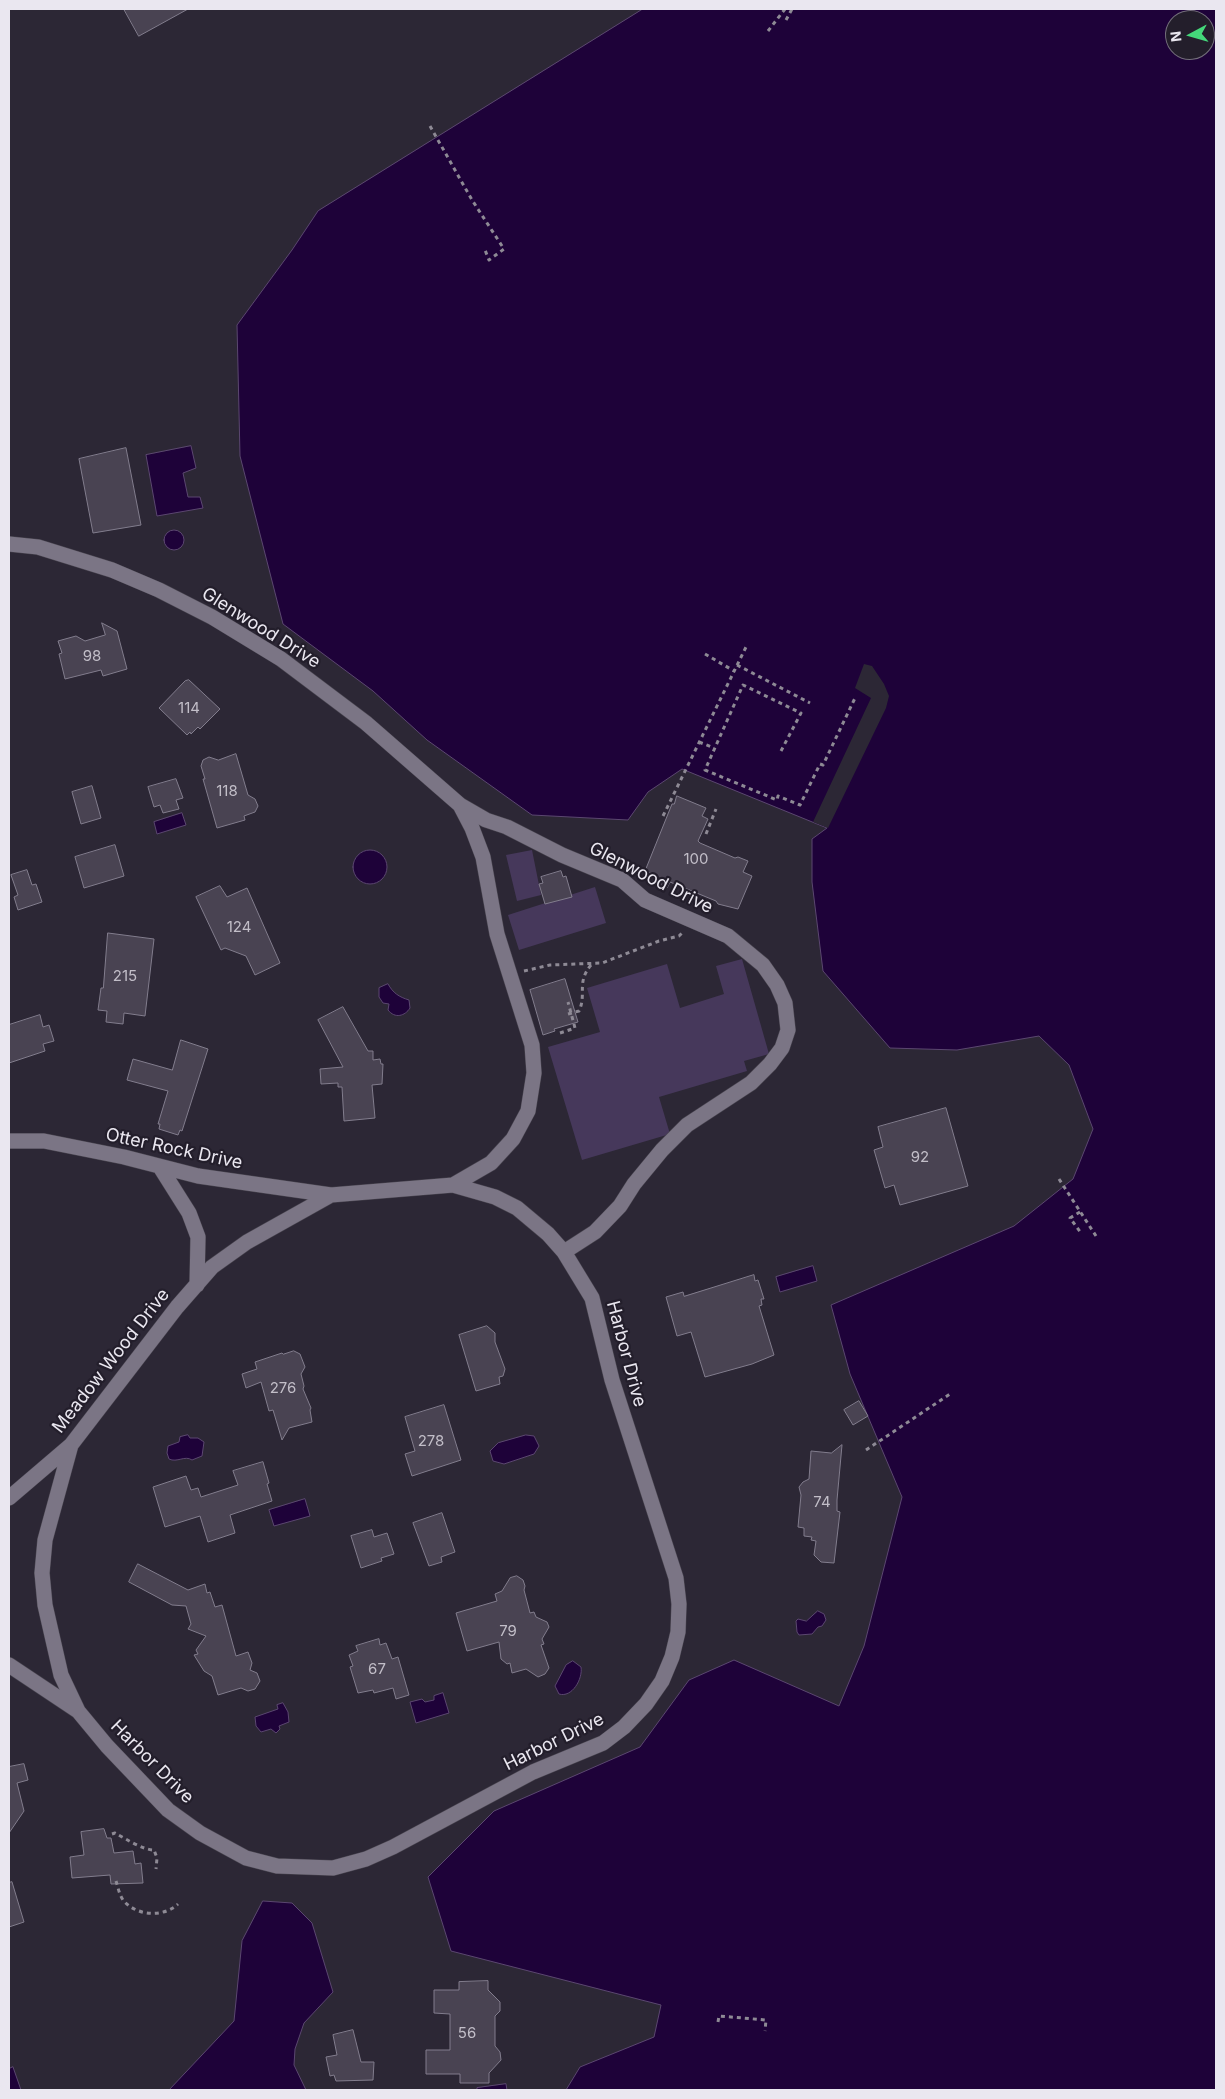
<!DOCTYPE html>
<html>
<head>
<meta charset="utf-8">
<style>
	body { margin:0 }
	#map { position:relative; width:1225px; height:2099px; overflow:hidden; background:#2c2735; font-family:Inter,sans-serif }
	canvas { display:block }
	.frame { position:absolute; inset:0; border:10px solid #eae7f0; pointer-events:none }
	.north { position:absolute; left:1165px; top:10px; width:50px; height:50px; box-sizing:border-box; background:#231e2b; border:1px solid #736e7a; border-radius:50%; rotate:264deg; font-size:14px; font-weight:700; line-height:20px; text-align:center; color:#eae7f0 }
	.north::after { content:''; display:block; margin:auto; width:18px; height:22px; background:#44d77a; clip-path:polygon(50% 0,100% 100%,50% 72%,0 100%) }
</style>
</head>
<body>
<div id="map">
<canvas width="1225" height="2099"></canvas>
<div class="frame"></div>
<div class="north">N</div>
</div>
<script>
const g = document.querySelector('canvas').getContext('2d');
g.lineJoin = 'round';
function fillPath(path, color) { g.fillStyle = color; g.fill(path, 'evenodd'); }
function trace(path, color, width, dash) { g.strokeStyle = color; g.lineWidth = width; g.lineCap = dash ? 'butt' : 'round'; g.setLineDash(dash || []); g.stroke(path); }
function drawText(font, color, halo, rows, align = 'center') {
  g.font = font + ' Inter,sans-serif'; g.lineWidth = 4.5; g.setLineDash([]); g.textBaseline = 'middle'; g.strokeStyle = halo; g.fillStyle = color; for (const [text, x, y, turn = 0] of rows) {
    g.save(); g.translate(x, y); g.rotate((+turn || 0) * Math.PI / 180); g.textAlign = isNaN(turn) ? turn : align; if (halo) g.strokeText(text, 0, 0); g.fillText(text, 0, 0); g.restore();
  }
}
fillPath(new Path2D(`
	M532,850L541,895L517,901L506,855Z
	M595,887L606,923L519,950L508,915Z
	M742,959L769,1054L744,1061L747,1071L659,1097L670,1134L582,1160L548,1047L600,1032L587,988L667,964L680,1008L724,994L716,966Z`), '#46385b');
const water = new Path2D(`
	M643,9H1216V2090H566L580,2067L654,2037L661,2005L451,1951L428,1877L494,1811L640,1747L689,1680L734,1660L839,1706L864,1646L902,1497L850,1374L831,1305L1014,1226L1073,1179L1093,1129L1069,1065L1039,1036L957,1050L890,1048L823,971L812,882V839L827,828L682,769L648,792L628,820L532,815L427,740L373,691L283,624L240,456L237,325L292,250L318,211ZM1175,20H1205V50H1175Z
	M191,446L196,468L183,473L188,497H200L203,508L157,516L146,455Z
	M164 540a10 10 0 1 1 20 0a10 10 0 1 1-20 0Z
	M182,813L186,825L157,834L154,822Z
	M353 867a17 17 0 1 1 34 0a17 17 0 1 1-34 0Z
	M388,984C393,993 399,997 409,1000L410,1008C405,1016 395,1019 388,1010L389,1004L383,1003L379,997V988Z
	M813,1266L817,1281L780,1292L776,1277Z
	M188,1435L190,1438H198L204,1442L202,1456L192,1460C185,1455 177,1463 169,1459L167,1453L168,1446L179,1442L180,1437Z
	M526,1435L534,1436L539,1446L534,1454L504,1464L493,1461L490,1451L498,1443Z
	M305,1499L310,1516L274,1526L269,1510Z
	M818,1611L824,1614L826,1620L822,1626L818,1627L812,1634L799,1635L797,1632L796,1621L798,1619L806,1621Z
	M573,1661L581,1667C583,1679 572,1698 559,1694L555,1686L566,1665Z
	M443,1693L449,1713L416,1723L410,1702L422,1699L425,1702L434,1700V1696Z
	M283,1703L288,1712L289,1722L279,1726L280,1729L276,1733L271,1729L261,1732L256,1726L255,1717L278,1709L277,1705Z
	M263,1901L292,1903L312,1923L333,1992L304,2023L295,2049L294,2065L306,2090H169L234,2021L242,1941Z
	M13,2067L21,2090H9V2069Z
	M506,2084L507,2090H477V2088Z`);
fillPath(water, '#1e0239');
trace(water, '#5b4770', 1);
fillPath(new Path2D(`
	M864,664L872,666L884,684L889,696L886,708L828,828L813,822L871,698L855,688Z`), '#2c2735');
const building = new Path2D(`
	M124,9H188L139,36Z
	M126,448L141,525L93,533L79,459Z
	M102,623L117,631L127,669L103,676L101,670L65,679L59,654L62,653L58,641L76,636L85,641L105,635Z
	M189,680L220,709L200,729L198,727L191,734L190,732L187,735L159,708L185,681Z
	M236,754L248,795L255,799L258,806L255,812L244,816L245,820L217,828L203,779H205L201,766L203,760L209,757L218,760Z
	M176,779L183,798L176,800L179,809L163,813L160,805L154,807L148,787Z
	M92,786L101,818L81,824L72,792Z
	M677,796L706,808L702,816L708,819L698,841L700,843L735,858L738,857L748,861L743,872L752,876L738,909L718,904L716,901L670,882L667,888L653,881L656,875L645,871L672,804H674Z
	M115,845L124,876L84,888L75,857Z
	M27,870L32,885L36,884L42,902L18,910L14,897L18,895L11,875Z
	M561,871L563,877L566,876L572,897L545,904L539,884L543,883L541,877Z
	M220,886L227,897L247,888L280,963L255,975L246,956L225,948L221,950L196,897Z
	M108,933L154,939L145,1016L124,1013L123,1024L106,1022L107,1011L98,1010L101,988H103Z
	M565,979L578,1022L554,1029L555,1031L543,1035L530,990Z
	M343,1007L368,1051H373V1060L380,1059L381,1064H383L382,1084L372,1085L375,1118L344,1121L342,1087H338V1083L321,1084L320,1069L343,1067L318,1020Z
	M40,1015L43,1027L49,1025L54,1041L43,1044L45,1051L9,1063V1025Z
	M181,1040L208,1049L182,1131L180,1130L178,1135L159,1129L160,1124H158L168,1091L127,1080L133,1059L172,1070Z
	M946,1108L968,1186L900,1205L894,1185L885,1188L874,1150L883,1147L878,1127Z
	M754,1275L755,1281L758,1280L764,1299H761L762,1305L759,1306L774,1355L752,1364L705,1377L691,1332L677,1336L666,1297L683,1292L684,1296Z
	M487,1326L495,1333V1342L505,1369L503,1376L499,1377L500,1384L476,1391L459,1335Z
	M294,1351L300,1354L305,1367L301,1374L304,1386L303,1389L311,1408L310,1410L312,1422L289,1428L282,1440L273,1410L269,1411L261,1382L246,1388L242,1374L257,1369L255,1362L282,1353L283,1354Z
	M859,1401L868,1416L853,1425L844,1410Z
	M444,1405L461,1460L412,1476L405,1454L415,1451L405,1417Z
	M842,1445L837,1500V1511L840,1512L834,1563L821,1562L814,1555L816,1541L811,1540L812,1537L804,1536V1528L798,1527L801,1495L799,1487L803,1482L809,1479L811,1451L831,1453Z
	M263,1462L269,1483L267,1484L272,1501L230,1515L235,1533L208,1542L200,1516L165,1527L153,1487L186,1476L191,1490L198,1488L201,1497L238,1485L233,1471Z
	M442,1513L455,1552L441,1557L442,1562L429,1566L413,1523Z
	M372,1530L374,1537L387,1533L394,1554L381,1558L382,1561L361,1568L351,1536Z
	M138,1564L188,1590L205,1584L207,1593L210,1592L215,1607L222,1605L236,1656L248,1652L252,1663L250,1670L257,1673L260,1681L255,1689L248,1691L241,1688L218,1695L212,1676L204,1671L194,1655L198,1654L196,1650L206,1636L188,1629L191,1624L186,1606L172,1605L129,1582Z
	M517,1576L523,1580L525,1586L524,1590L530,1613L534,1612L536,1617L547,1622L549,1627L542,1639L544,1644L541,1645L549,1668L545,1674L538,1677L526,1669L512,1673L510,1663L507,1664L501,1659L499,1642L467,1651L456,1613L497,1601L495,1594L502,1591L510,1578Z
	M379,1639L380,1645L386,1643L392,1659L398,1657L409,1695L396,1699L393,1688L374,1693L373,1690L358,1693L350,1667L353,1666L349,1655L358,1651L356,1646Z
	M24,1764L28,1780L17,1783L24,1811L9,1833V1767Z
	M104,1829L107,1838H111L114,1853L133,1851L135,1864L141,1863L143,1883L111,1884L110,1875L72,1878L70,1857L84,1855L81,1832Z
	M12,1882L24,1922L9,1927V1883Z
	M488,1981V1990L500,2002V2011L495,2016V2046L500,2052L501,2060L489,2073V2083H460V2074H426V2050H450V2014L434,2013V1990H459V1982Z
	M353,2030L361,2062H374L373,2080L336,2081L334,2075L330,2076L326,2057L337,2055L333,2035Z`);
fillPath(building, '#494352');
trace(building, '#827d8d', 1);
const minor = new Path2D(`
	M9,544L38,547L112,570L159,590L212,617L281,659L366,723L460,805L486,820L507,827L562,855L622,880L645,900L728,936L763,965L777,985L785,1003L788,1030L782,1048L770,1064L751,1083L687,1125L662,1150L634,1184L620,1206L595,1232L564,1252
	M9,1141H44L124,1157L198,1176L331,1195L453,1185L495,1197L517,1208L548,1234L564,1252L592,1298L612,1380L676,1578L679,1604L678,1632L672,1657L662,1681L646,1704L624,1727L603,1743L533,1772L393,1847L366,1859L333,1868L277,1866L246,1858L200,1833L168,1810L107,1746L78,1711L9,1665
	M160,1167L189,1213L198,1237L197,1285
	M453,1185L491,1163L513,1139L528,1111L534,1073L532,1045L497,934L483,857L472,828L460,805
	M71,1445L45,1540L42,1573L45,1605L61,1675L78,1711
	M9,1498L71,1445L177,1307L212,1267L247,1242L331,1195`);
trace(minor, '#48444f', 16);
trace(new Path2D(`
	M786,20L792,9
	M768,31L785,9
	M430,126L472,200L504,249L489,260L485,250
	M705,654L734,671
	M737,665L810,703
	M699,742L714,748
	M781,751L801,713L743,685L705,770L777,800L778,796L800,805L820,764L823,765L856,696
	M663,816L747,645
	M706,834L716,809
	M524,971L550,965L602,963L659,941L679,936L683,932
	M568,1014L579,1011C587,994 576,983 591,965
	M560,1033L575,1028L568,1002
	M1059,1179L1096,1236
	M1080,1212L1070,1218L1081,1233
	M866,1450L950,1394
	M112,1834L115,1833C126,1839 143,1850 154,1850L157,1858L156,1869
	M116,1881C118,1887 119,1894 123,1900C136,1916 163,1918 178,1904
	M718,2022L719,2016L766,2020L765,2031`), '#8e8a95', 3, [4, 4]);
trace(minor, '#7b7585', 15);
drawText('15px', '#c2bec8', null, [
	["98",92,656],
	["114",189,708],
	["118",227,791],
	["100",696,859],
	["124",239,927],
	["215",125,976],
	["92",920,1157],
	["276",283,1388],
	["278",431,1441],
	["74",822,1502],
	["79",508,1631],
	["67",377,1669],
	["56",467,2033]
]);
drawText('18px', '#eae7f0', '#231e2b', [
	["Glenwood Drive",261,628,32],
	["Glenwood Drive",651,878,27],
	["Otter Rock Drive",174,1149,12],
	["Harbor Drive",626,1354,75],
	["Meadow Wood Drive",111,1361,-52],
	["Harbor Drive",554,1742,-26],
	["Harbor Drive",152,1762,45]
]);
</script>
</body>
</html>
